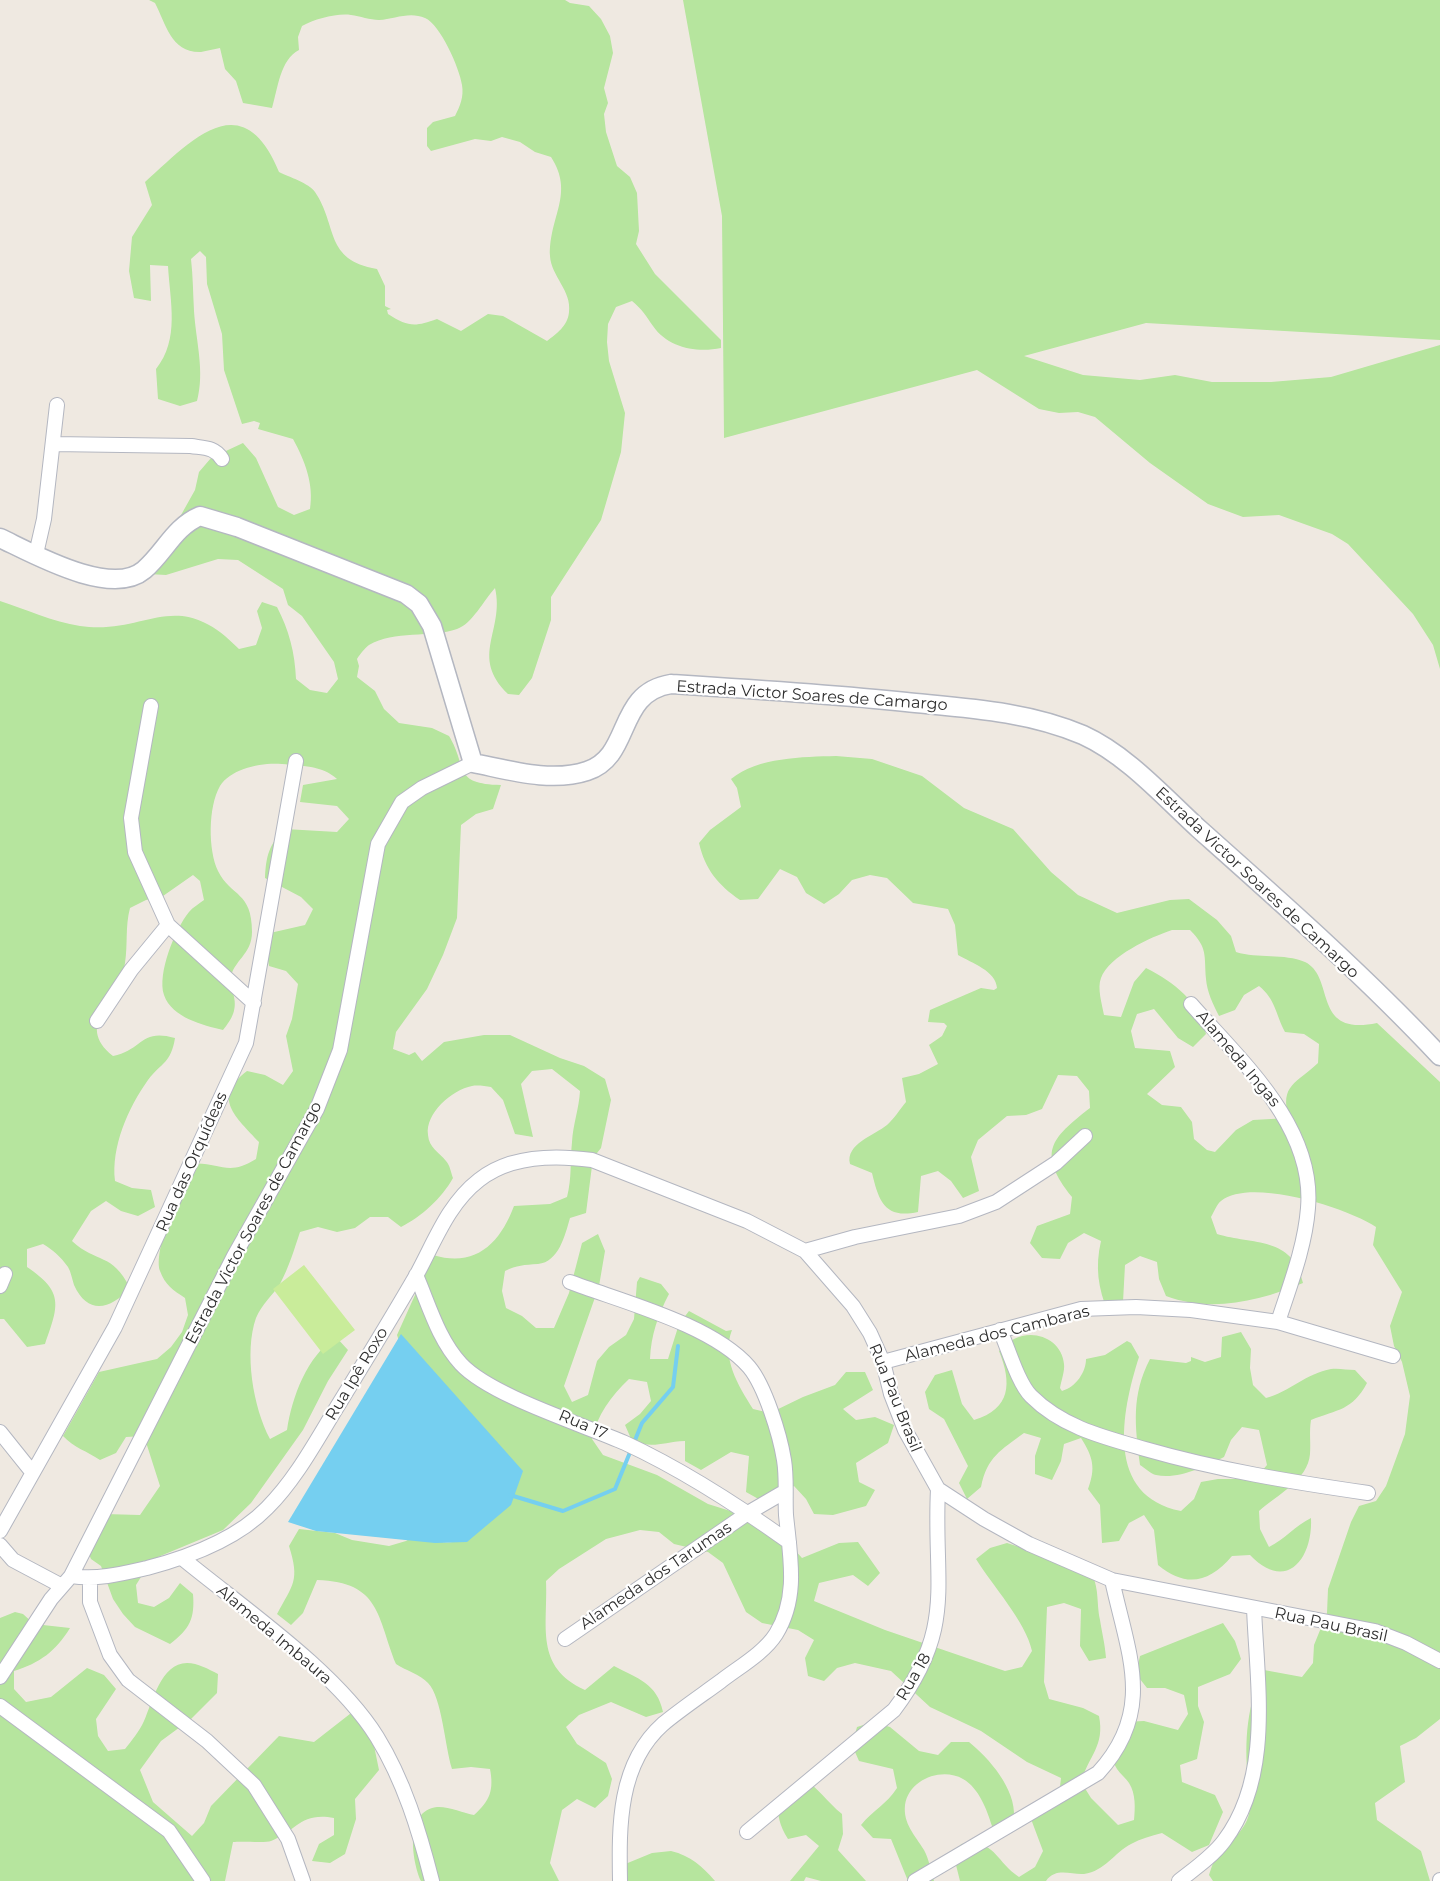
<!DOCTYPE html>
<html>
<head>
<meta charset="utf-8">
<style>
	body { margin:0 }
	canvas { display:block; background:#efe9e1 }
</style>
</head>
<body>
<canvas width="1440" height="1881"></canvas>
<script>
const g = document.querySelector('canvas').getContext('2d');
g.lineJoin = 'round';
function fillPath(path, color) { g.fillStyle = color; g.fill(path, 'evenodd'); }
function trace(path, color, width, dash) { g.strokeStyle = color; g.lineWidth = width; g.lineCap = dash ? 'butt' : 'round'; g.setLineDash(dash || []); g.stroke(path); }
function drawText(font, color, halo, rows, align = 'center') {
  g.font = font + ' Montserrat,sans-serif'; g.lineWidth = 4.5; g.setLineDash([]); g.textBaseline = 'middle'; g.strokeStyle = halo; g.fillStyle = color; for (const [text, x, y, turn = 0] of rows) {
    g.save(); g.translate(x, y); g.rotate((+turn || 0) * Math.PI / 180); g.textAlign = isNaN(turn) ? turn : align; if (halo) g.strokeText(text, 0, 0); g.fillText(text, 0, 0); g.restore();
  }
}
fillPath(new Path2D(`
	M149,0H565L570,3L589,6L601,19L610,36L613,53L604,88L608,103L604,114L606,132L617,166L630,177L637,193L639,231L636,244L655,274L721,340V348C697,353 668,348 653,326C646,316 642,309 632,301L616,307L608,324L607,342L609,361L625,413L621,452L601,520L551,597V620L532,678L519,695L508,694C469,656 505,631 495,588C484,600 472,624 457,629C431,638 394,630 369,645C365,648 360,654 357,659L359,666L357,677L375,691L384,709L399,723L432,728L449,736C468,767 452,784 501,785L493,809L476,814L461,825L457,918L443,955L427,989L396,1032L393,1049L409,1055L415,1052L422,1061L444,1042L484,1035H510L560,1058L584,1066L605,1079L611,1100L601,1148L593,1158L586,1213L570,1218C565,1235 559,1262 538,1264C524,1265 517,1265 505,1271L502,1291L506,1308L522,1316L536,1328H554L569,1293L582,1243L598,1234L605,1251L599,1286L564,1386L572,1402L588,1395L597,1361L609,1347L626,1335L634,1319L637,1282L640,1277L661,1284L669,1294C658,1315 651,1335 650,1359H668L679,1324L689,1311L726,1331L732,1330C721,1358 738,1385 753,1409L770,1413L803,1397L835,1385L846,1372H865L873,1390L843,1409L856,1420L875,1417L894,1425L888,1443L856,1463L859,1482L875,1490L866,1506L833,1515L814,1514L806,1499L794,1486L762,1501L746,1492L749,1456L731,1452L701,1470L685,1461V1441C662,1442 654,1449 632,1441L625,1425L640,1414L651,1401L647,1382L629,1379C611,1396 597,1415 592,1439L603,1455L657,1475L708,1504L759,1520L775,1528L802,1558L839,1543L858,1542L880,1573L868,1586L853,1575L819,1583L814,1601L885,1630L1005,1671L1022,1667L1032,1651C1026,1622 992,1585 976,1559L990,1548L1007,1543L1090,1570C1100,1589 1096,1600 1100,1620C1102,1633 1105,1644 1106,1658L1089,1661L1080,1646L1081,1609L1064,1603L1047,1607L1044,1682L1049,1699L1083,1708L1099,1716C1105,1746 1089,1755 1081,1782L1091,1798L1118,1825L1134,1820C1135,1808 1136,1794 1129,1783C1126,1778 1120,1774 1117,1769C1107,1751 1112,1737 1124,1722L1144,1721L1178,1730L1188,1714L1184,1695L1165,1688H1147L1136,1674L1140,1656L1223,1623L1235,1641L1241,1659L1230,1674L1198,1687V1706L1204,1722L1197,1759L1180,1765L1182,1782L1215,1795L1223,1812L1209,1845L1192,1852L1162,1833C1151,1836 1140,1839 1131,1844C1114,1853 1105,1871 1084,1874C1071,1875 1056,1867 1046,1881H960L955,1861L961,1844C996,1839 994,1860 1019,1877L1035,1867L1043,1851L1031,1819L1059,1795L1061,1778L1027,1762L981,1731L930,1707L891,1671L855,1663L837,1668L824,1681L808,1676L805,1658L814,1640L798,1630L762,1623L746,1612L723,1563L708,1552L674,1544L659,1532L640,1530L606,1539L559,1569L546,1581C548,1626 534,1667 585,1690L614,1666C638,1679 657,1683 663,1712L646,1717L611,1702L579,1715L566,1727L577,1744L606,1763L612,1779L608,1796L595,1808L577,1799L562,1810L550,1863L559,1881H421C412,1861 404,1811 437,1807C447,1806 464,1813 474,1815C490,1801 494,1790 490,1769L471,1767L452,1769C445,1747 442,1697 428,1683C421,1675 405,1670 396,1664C377,1617 381,1582 317,1580L303,1613L291,1625L277,1614C293,1584 300,1581 289,1546L299,1529L335,1533L352,1540L389,1546L406,1541L421,1532C434,1542 446,1546 463,1539L397,1335L433,1255C476,1268 500,1243 514,1206L550,1204L567,1197C572,1178 570,1161 572,1142C573,1124 579,1109 580,1091L552,1069L532,1071L521,1084L533,1137L515,1134L503,1100L491,1087C485,1086 477,1085 472,1086C452,1090 425,1113 428,1135C429,1148 439,1152 446,1161C450,1165 451,1173 453,1178C442,1198 421,1217 401,1227L388,1217H370L355,1228L337,1232L318,1227L300,1232C294,1250 289,1267 280,1284C272,1296 262,1304 256,1318C244,1352 253,1407 270,1439L287,1430C292,1397 307,1356 336,1337L348,1350L328,1381L303,1430L251,1503L223,1530L158,1557L146,1569L136,1585L138,1603L154,1607L169,1598L180,1583L193,1594C195,1618 190,1629 170,1644L135,1627L123,1614L113,1599L101,1566L91,1559L84,1543L104,1514L140,1515L160,1486L144,1436L126,1437L116,1453L100,1460C87,1451 74,1448 63,1436L99,1372L157,1359L171,1347L182,1332L188,1315L185,1298C173,1290 165,1285 160,1271C153,1251 180,1186 188,1164C219,1160 226,1178 256,1159L259,1142C236,1117 211,1098 247,1071L265,1075L283,1085L293,1071L286,1036L292,1019L298,984L286,971L269,966L266,949L270,933L305,925L313,909L301,897L265,878C266,856 269,844 285,829L337,832L349,819L337,806L300,802L303,785L337,779C322,765 301,766 282,764C263,762 231,768 220,786C208,807 208,850 218,871C231,897 252,891 252,932C252,955 233,960 230,980C229,984 232,989 233,993C238,1009 232,1019 223,1030C203,1025 172,1018 164,995C157,974 175,929 189,912C193,907 199,904 204,900L200,881L193,875L163,896L146,900L130,908C125,927 128,944 125,963C120,999 73,1024 113,1056C143,1050 140,1028 175,1038C171,1063 162,1062 148,1080C128,1108 111,1147 115,1181L132,1188L151,1190L155,1207L138,1216L121,1211L106,1201L91,1211L72,1241C97,1264 112,1252 130,1288C111,1309 88,1316 74,1285C72,1279 71,1272 68,1267C61,1257 53,1250 43,1244L27,1249V1267C64,1292 59,1305 45,1344L27,1347L4,1319H0V601C25,609 53,622 80,626C147,636 176,584 239,649L256,645L262,628L257,611L262,602L277,607C289,630 295,653 296,679L310,690L327,693L338,679L334,662L302,616L288,605L283,589L238,560L218,559L166,575L148,574L195,490L199,472L211,458L243,443L256,458L278,507L294,515L310,509C314,484 305,461 293,439L258,429L260,423L254,421L242,424L224,370L222,334L207,284L206,257L200,251L191,259C193,276 193,294 194,311C196,342 205,371 197,401L180,406L158,399L156,369C180,339 170,302 168,266L150,265L151,301L134,298L129,271L132,237L152,205L145,182C190,142 242,82 279,172C289,177 309,183 315,192C338,226 324,260 377,269L385,286V306L391,309L387,310L388,314C408,327 415,327 437,319L461,331L488,314L503,316L547,341C556,334 568,326 569,312C572,291 551,276 550,256C549,216 575,194 551,157L535,152L520,142L502,137L491,141L475,139L431,151L427,146V128L433,122L455,116C460,106 464,97 462,85C460,69 440,24 425,18C410,11 394,19 379,20C370,20 360,16 351,15C337,13 315,19 302,26L298,37L299,50C280,60 278,88 272,108L243,103L236,81L225,69L220,48C214,49 207,51 201,52C171,53 166,24 155,3Z
	M683,0H1440V340L1146,323L1024,356L1083,375L1140,380L1175,375L1212,382H1271L1331,377L1440,345V669L1433,645L1413,614L1348,544L1332,534L1279,515L1243,517L1208,504L1150,463L1095,417L1078,412L1059,413L1039,409L977,370L724,438L722,216Z
	M836,756L872,759L922,776L964,808L1013,829L1051,872L1078,895L1117,913L1170,900L1189,899L1217,920L1231,936L1236,952C1258,959 1284,953 1305,962C1336,977 1311,1037 1377,1023L1440,1082V1719L1416,1738L1400,1746L1405,1782L1375,1803L1377,1820L1421,1851L1430,1881H1213L1209,1875C1211,1869 1213,1862 1216,1858C1227,1842 1244,1834 1249,1814C1253,1801 1249,1791 1248,1778C1244,1743 1247,1702 1264,1670L1302,1677L1313,1663L1314,1645L1327,1613L1328,1589L1351,1522L1359,1506L1376,1501L1386,1486L1405,1434L1410,1396L1402,1362L1394,1346L1390,1326L1402,1292L1373,1245L1376,1227C1348,1208 1250,1177 1221,1201C1217,1204 1214,1212 1211,1217L1217,1234C1253,1245 1293,1236 1303,1283C1260,1301 1211,1313 1166,1296L1159,1279L1157,1262L1140,1256L1125,1265L1123,1302L1108,1312C1098,1288 1095,1267 1101,1241L1084,1233L1068,1243L1060,1259L1042,1258L1030,1243L1037,1226L1070,1214L1072,1197C1037,1153 1050,1139 1090,1108L1089,1091L1077,1076L1058,1075L1042,1109L1026,1115L1007,1116L978,1140L971,1157L979,1191L963,1198L951,1181L938,1171L921,1176L918,1212C885,1219 879,1202 872,1173L850,1164C845,1144 875,1135 887,1125C894,1119 900,1109 906,1102L902,1078L919,1074L938,1064L929,1045L942,1036L947,1026L944,1023L928,1022L930,1010L981,988L994,990L997,988C996,971 972,963 958,955L955,925L948,909L913,903L887,878L870,875L852,880L839,894L824,904L806,893L797,877L780,869L758,899L740,900C718,885 705,869 699,843L710,830L741,807L737,788L731,779C758,757 803,757 836,756ZM1172,930H1190C1208,948 1204,955 1206,979C1207,992 1213,1004 1219,1016L1235,1010L1244,995L1259,986C1276,1000 1275,1013 1285,1032L1304,1034L1319,1044L1318,1063C1297,1083 1279,1085 1289,1118L1253,1120L1236,1130L1215,1152L1207,1150L1194,1139L1192,1122L1181,1107L1162,1105L1147,1094L1175,1067L1170,1051L1135,1048L1131,1031L1137,1014L1154,1009L1178,1038L1193,1047L1206,1034C1199,1001 1175,983 1146,968L1134,982L1121,1017L1104,1015C1102,1004 1097,988 1101,978C1109,956 1151,937 1172,930Z
	M1241,1332L1251,1349L1250,1368L1253,1385L1266,1398C1289,1392 1307,1373 1331,1369C1339,1368 1347,1370 1355,1370L1367,1383C1352,1411 1338,1409 1311,1420C1309,1432 1311,1443 1310,1454C1308,1480 1277,1495 1259,1511L1260,1529L1269,1547C1285,1539 1295,1526 1311,1518C1313,1559 1286,1593 1250,1555L1232,1556C1209,1583 1186,1588 1158,1565L1154,1530L1144,1515L1129,1523L1119,1541L1102,1543L1100,1505L1088,1489C1096,1468 1093,1457 1081,1438L1064,1444L1061,1461L1052,1480L1035,1474V1456L1041,1438L1024,1433C1001,1450 987,1457 981,1487L967,1499L959,1483L968,1466L944,1419L929,1409L925,1392L935,1375L952,1370L962,1404L974,1420C1011,1409 1012,1383 999,1351C1004,1347 1009,1342 1014,1339C1035,1328 1062,1340 1064,1364C1065,1371 1061,1381 1060,1388L1062,1391C1076,1387 1086,1372 1086,1359L1105,1355L1127,1341L1131,1343L1139,1357C1121,1413 1105,1496 1181,1511L1194,1499L1201,1482L1218,1479H1255L1267,1465L1259,1430L1242,1427L1231,1440L1224,1457C1206,1466 1178,1480 1156,1475C1151,1474 1145,1468 1140,1465C1135,1425 1131,1396 1150,1359L1186,1363L1191,1361V1357L1205,1362L1221,1357L1222,1337Z
	M15,1612L23,1614L34,1624L70,1628C56,1651 40,1663 14,1671V1689L26,1702L51,1697L87,1668L104,1675L116,1689L96,1719L98,1736L108,1751L125,1749C132,1740 139,1732 144,1721C152,1703 161,1663 187,1663C198,1663 208,1669 218,1674L217,1693L191,1719L161,1741L140,1770L153,1802L192,1836L204,1823L211,1806L279,1736L314,1742L355,1710L372,1736L379,1770L355,1799L356,1819L345,1854L330,1863L312,1861L319,1844L334,1835V1818C300,1812 297,1831 271,1841C266,1843 242,1841 233,1842L225,1881H0V1618Z
	M873,1722L890,1727L919,1751L938,1755L951,1742H969C989,1758 1016,1789 1014,1817C1014,1822 1010,1829 1008,1834L992,1826C987,1810 979,1788 963,1779C942,1767 909,1779 905,1805C903,1824 915,1835 924,1850C929,1859 931,1871 934,1881H908L891,1839L873,1838L861,1825C873,1810 887,1804 897,1788L893,1769L859,1761L852,1745L857,1727Z
	M801,1777C818,1787 827,1802 842,1814L843,1834L838,1850L866,1881H821L806,1877L804,1881H790L819,1846L806,1835L788,1839C771,1811 778,1799 801,1777Z
	M671,1851C691,1856 702,1866 715,1881H616L618,1867L652,1853Z`), '#b6e59e');
fillPath(new Path2D(`
	M304,1265L355,1330L323,1354L273,1289Z`), '#c9ec9a');
fillPath(new Path2D(`
	M401,1334L523,1471L511,1505L467,1542L435,1543L316,1531L288,1522Z`), '#75cff0');
trace(new Path2D(`
	M510,1495L563,1511L615,1489L642,1423L673,1387L678,1346`), '#75cff0', 4);
const minor = new Path2D(`
	M53,444L191,446C204,448 215,447 222,459
	M36,554L44,519L57,405
	M151,706L131,818L135,852L168,925L254,1003
	M1191,1004C1240,1060 1315,1126 1308,1208C1305,1247 1290,1285 1278,1322
	M97,1021L131,970L168,925
	M805,1251L855,1237L959,1216L996,1202L1056,1163L1085,1136
	M416,1275C429,1305 438,1339 461,1364C491,1396 582,1424 625,1443C679,1468 740,1507 789,1542
	M570,1282C623,1302 713,1325 749,1367C765,1386 780,1435 784,1460C787,1478 785,1497 786,1515C790,1556 799,1597 776,1634C764,1653 739,1667 721,1681C702,1695 681,1709 663,1724C618,1764 619,1826 620,1881
	M0,1286L5,1274
	M1000,1330C1008,1348 1018,1383 1031,1396C1062,1427 1103,1437 1145,1449C1218,1470 1292,1482 1368,1493
	M883,1362L1081,1309L1136,1307L1191,1310L1278,1322L1393,1356
	M0,1432L32,1472
	M0,1531L115,1327L246,1043L296,761
	M0,1545L13,1560L62,1586
	M182,1558C243,1608 336,1671 377,1737C404,1781 419,1830 432,1881
	M71,1576C97,1580 121,1574 147,1568C189,1557 236,1540 267,1508C296,1479 316,1441 337,1407C364,1363 391,1319 417,1274C435,1241 448,1204 479,1180C510,1155 555,1155 592,1160L747,1221L805,1251L853,1306L870,1333L883,1362L891,1394L905,1430L938,1489L984,1519L1029,1544L1112,1580L1375,1631L1406,1643L1440,1661
	M90,1579V1602L110,1655L128,1680L207,1741L254,1785L288,1839L303,1881
	M565,1639L748,1513L784,1492
	M0,1677L51,1599L71,1576L234,1256L317,1109L340,1050L378,844L402,802L422,788L473,763
	M0,1706L169,1831L203,1881
	M747,1832L894,1710C957,1626 933,1584 938,1489
	M915,1881L1098,1773C1156,1710 1128,1654 1112,1580
	M1179,1881C1194,1869 1212,1857 1224,1841C1273,1776 1257,1685 1254,1608
	M1440,1881V1880`);
const secondary = new Path2D(`
	M0,538C32,553 111,598 144,570C165,552 174,527 200,516L237,527L406,594L419,604L432,626L473,763C509,770 551,783 587,771C633,756 615,693 671,684C749,689 828,694 906,702C966,708 1027,711 1083,735C1127,755 1164,797 1199,829C1281,902 1365,976 1440,1056`);
trace(minor, '#b4b7c1', 16);
trace(secondary, '#b4b7c1', 21);
trace(minor, '#fff', 14);
trace(secondary, '#fff', 18);
drawText('16px', '#2e2e2e', '#fff', [
	["Estrada Victor Soares de Camargo",812,696,4],
	["Estrada Victor Soares de Camargo",1257,883,43],
	["Alameda Ingas",1238,1059,50],
	["Rua das Orquídeas",192,1162,-66],
	["Estrada Victor Soares de Camargo",254,1223,-62],
	["Alameda dos Cambaras",997,1334,-14],
	["Rua Ipê Roxo",357,1374,-59],
	["Rua Pau Brasil",895,1398,68],
	["Rua 17",583,1425,23],
	["Alameda dos Tarumas",656,1576,-34],
	["Rua Pau Brasil",1331,1625,12],
	["Alameda Imbaura",274,1635,40],
	["Rua 18",914,1677,-60]
]);
</script>
</body>
</html>
